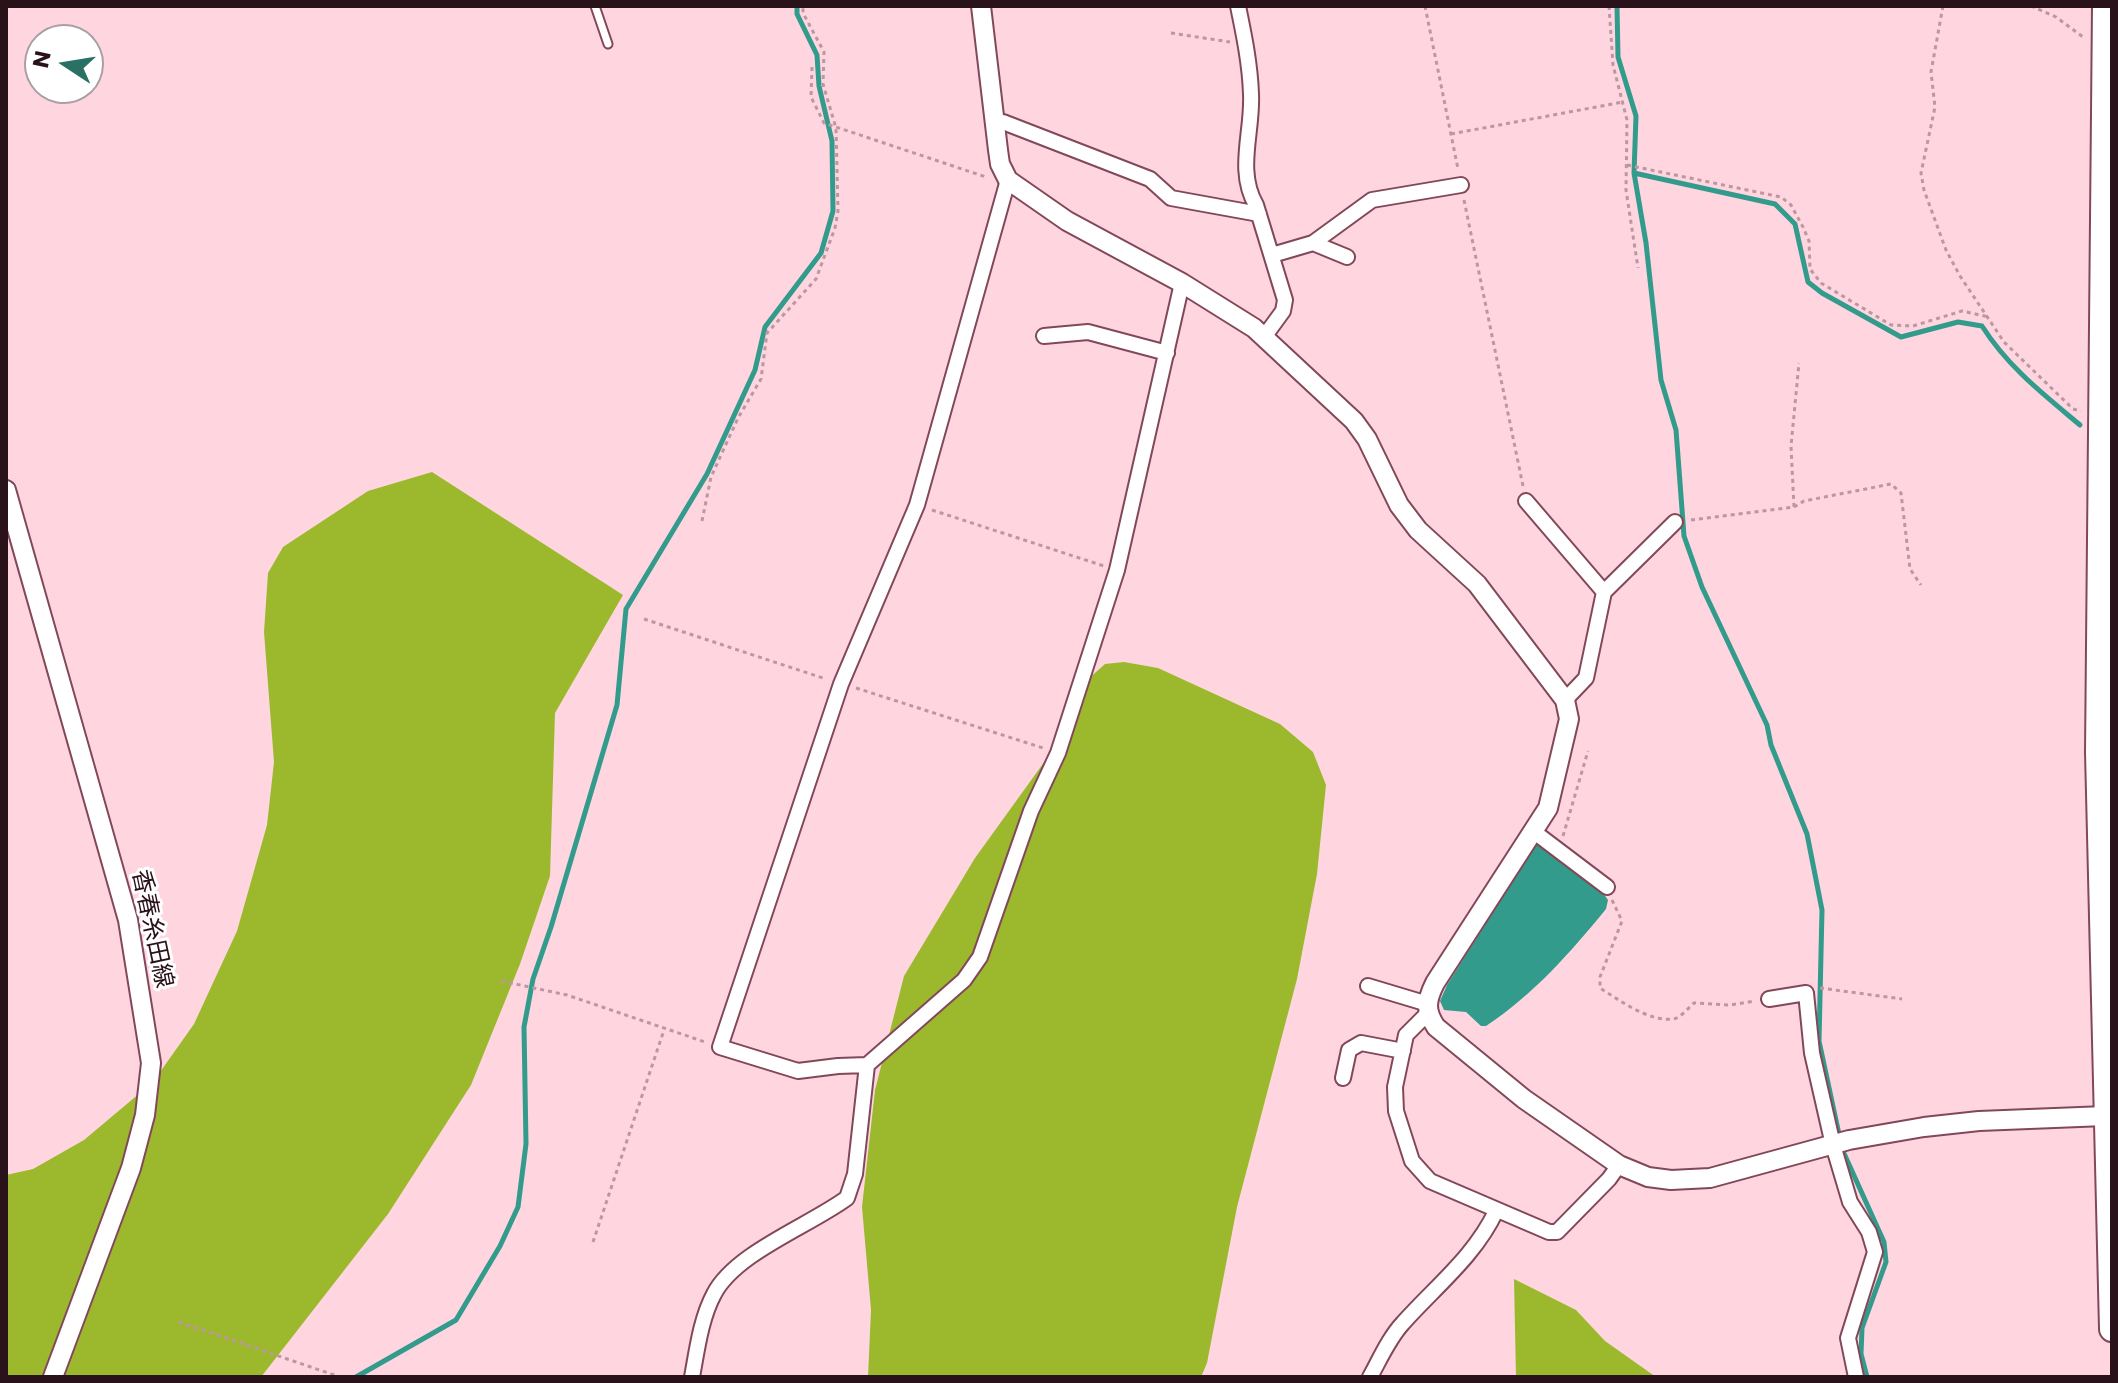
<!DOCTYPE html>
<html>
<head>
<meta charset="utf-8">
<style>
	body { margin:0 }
	#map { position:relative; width:2118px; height:1383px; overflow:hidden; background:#ffd5e0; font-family:Poppins,sans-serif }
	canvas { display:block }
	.frame { position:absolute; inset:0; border:8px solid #2a121a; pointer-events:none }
	.north { position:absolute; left:24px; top:24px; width:80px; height:80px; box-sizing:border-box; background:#fff; border:2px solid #aaa0a3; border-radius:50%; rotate:282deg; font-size:22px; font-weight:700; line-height:32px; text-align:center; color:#2a121a }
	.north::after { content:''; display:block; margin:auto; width:28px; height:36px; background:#2a7065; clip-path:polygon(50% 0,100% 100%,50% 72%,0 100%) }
</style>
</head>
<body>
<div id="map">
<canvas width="2118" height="1383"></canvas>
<div class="frame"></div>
<div class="north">N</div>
</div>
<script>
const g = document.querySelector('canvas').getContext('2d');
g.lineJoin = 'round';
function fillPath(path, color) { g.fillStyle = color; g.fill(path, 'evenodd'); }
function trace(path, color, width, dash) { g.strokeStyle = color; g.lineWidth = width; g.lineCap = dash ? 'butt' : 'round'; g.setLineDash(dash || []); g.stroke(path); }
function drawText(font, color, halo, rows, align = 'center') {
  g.font = font + ' Poppins,"Noto Sans JP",sans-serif'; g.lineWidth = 6; g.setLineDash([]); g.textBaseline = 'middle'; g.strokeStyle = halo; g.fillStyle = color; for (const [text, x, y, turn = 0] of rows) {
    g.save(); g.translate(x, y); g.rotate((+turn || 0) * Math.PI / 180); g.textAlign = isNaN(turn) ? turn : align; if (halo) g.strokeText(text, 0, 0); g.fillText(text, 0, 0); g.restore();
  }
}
fillPath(new Path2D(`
	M432,472L623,595L555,713L550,876L520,964L471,1085L388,1214L261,1377H6V1175L33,1169L84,1140L153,1082L194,1024L237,931L267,825L274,762L264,632L268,573L283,547L368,491Z
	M1124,662L1158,668L1280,724L1313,752L1326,785L1317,874L1297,979L1237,1207L1207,1363L1201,1377H868L871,1310L862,1207L875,1090L904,976L975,858L1050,754L1087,680L1105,664Z
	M1514,1279L1576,1310L1605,1341L1656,1377H1516Z`), '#9cb92e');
fillPath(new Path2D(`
	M1537,843L1598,886L1608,900L1606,909C1569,954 1534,994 1486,1026H1481L1466,1012L1444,1010L1440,1001L1447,985Z`), '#329b8c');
trace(new Path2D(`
	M1617,6L1618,57L1636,116L1634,173L1646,243L1661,380L1676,430L1684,536L1702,587L1767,725L1771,745L1807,834L1822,910L1819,1041L1840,1139
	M1634,173L1775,204L1795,224L1808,282L1822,293L1901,337L1958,322L1982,326C2008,367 2043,394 2080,425
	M1842,1149L1884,1242L1886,1262L1862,1328L1861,1354L1867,1377
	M356,1377L456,1320L500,1246L518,1207L526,1144L524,1027L533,979L551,927L617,705L626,609L707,474L755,370L765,327L821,253L833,211L832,141L819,86L817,55L797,14V6`), '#329b8c', 5);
const lane = new Path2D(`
	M595,6L608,44`);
const street = new Path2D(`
	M1238,6C1244,35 1250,64 1251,94C1253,132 1236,170 1256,205L1285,300L1283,311L1264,337
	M994,122H1003L1150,179L1171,198L1259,214
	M1008,180L917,505L841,684L720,1047L798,1071L838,1066L867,1065L964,980L980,957L1031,811L1058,753L1117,570L1182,283
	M1313,243L1372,200L1461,185
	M1272,255L1313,243L1347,257
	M1044,336L1088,332L1167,353
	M1526,501L1604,592L1586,678L1565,700
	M1604,592L1675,522
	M1533,831L1607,887
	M1368,986L1428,1004
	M1769,999L1806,993L1812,1053L1833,1145L1850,1202L1869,1232L1875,1252L1848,1338L1856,1377
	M1427,1014L1406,1035L1395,1087L1396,1111L1412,1161L1430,1181L1549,1232H1557L1609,1179L1619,1165
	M1343,1078L1349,1050L1361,1043L1403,1051
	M692,1377C697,1350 701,1318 714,1294C735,1253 809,1226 847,1198L855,1174L867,1065
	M1370,1377C1380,1359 1389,1338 1403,1323C1435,1287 1475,1256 1496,1211`);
const secondary = new Path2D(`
	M981,6L998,150L1000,164L1008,180L1067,221L1182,283L1254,328L1354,421L1367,439L1399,505L1418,530L1477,584L1565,700L1569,719L1548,808L1435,983C1426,1001 1425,1011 1436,1027L1524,1099L1619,1165L1648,1177L1671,1180L1710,1178L1849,1140L1924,1127L1979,1121L2105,1116
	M6,490L128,920L151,1063L145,1115L131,1168L53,1377`);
const highway = new Path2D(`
	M2105,6L2098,752L2112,1329`);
trace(lane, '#824859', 11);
trace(street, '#824859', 18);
trace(secondary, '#824859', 22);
trace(highway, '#824859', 28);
trace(new Path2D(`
	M1425,6L1458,169
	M1609,6L1613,65L1627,120L1626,190L1638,268
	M1943,6L1931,72L1935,107L1921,173L1924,190L1946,250L1960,276L2004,342L2073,409L2081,411
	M2031,6L2056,17L2083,37
	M1171,33L1230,42
	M812,67L811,97L824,123L986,177
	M1451,134L1623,102
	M1627,165L1781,197L1791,205L1803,227L1809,241L1810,269L1821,283L1891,325L1913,326L1962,311L1989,317
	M1464,200L1523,486
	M1794,507L1804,501L1891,484L1901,493L1910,569L1921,585
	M932,510L1104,566
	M1691,520L1794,507L1791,446L1799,363
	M702,521L711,477L738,418L761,379L767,333L816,279L835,228L838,211L836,128L823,84L824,52L803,13V6
	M644,619L826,679
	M856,688L1043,748
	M1563,836L1588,751
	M1612,900L1622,921L1600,977V988C1619,1000 1649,1022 1673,1019C1681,1018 1688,1008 1694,1003L1730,1005L1755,1001
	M501,981L567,995L705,1042
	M1820,988L1902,999
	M593,1242L664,1030
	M179,1322L340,1377`), '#bc97a1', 3, [4, 4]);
trace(lane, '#fff', 7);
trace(street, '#fff', 14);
trace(secondary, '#fff', 18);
trace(highway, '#fff', 24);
drawText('24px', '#2a121a', '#fff', [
	["香春糸田線",151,929,78]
]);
</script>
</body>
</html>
